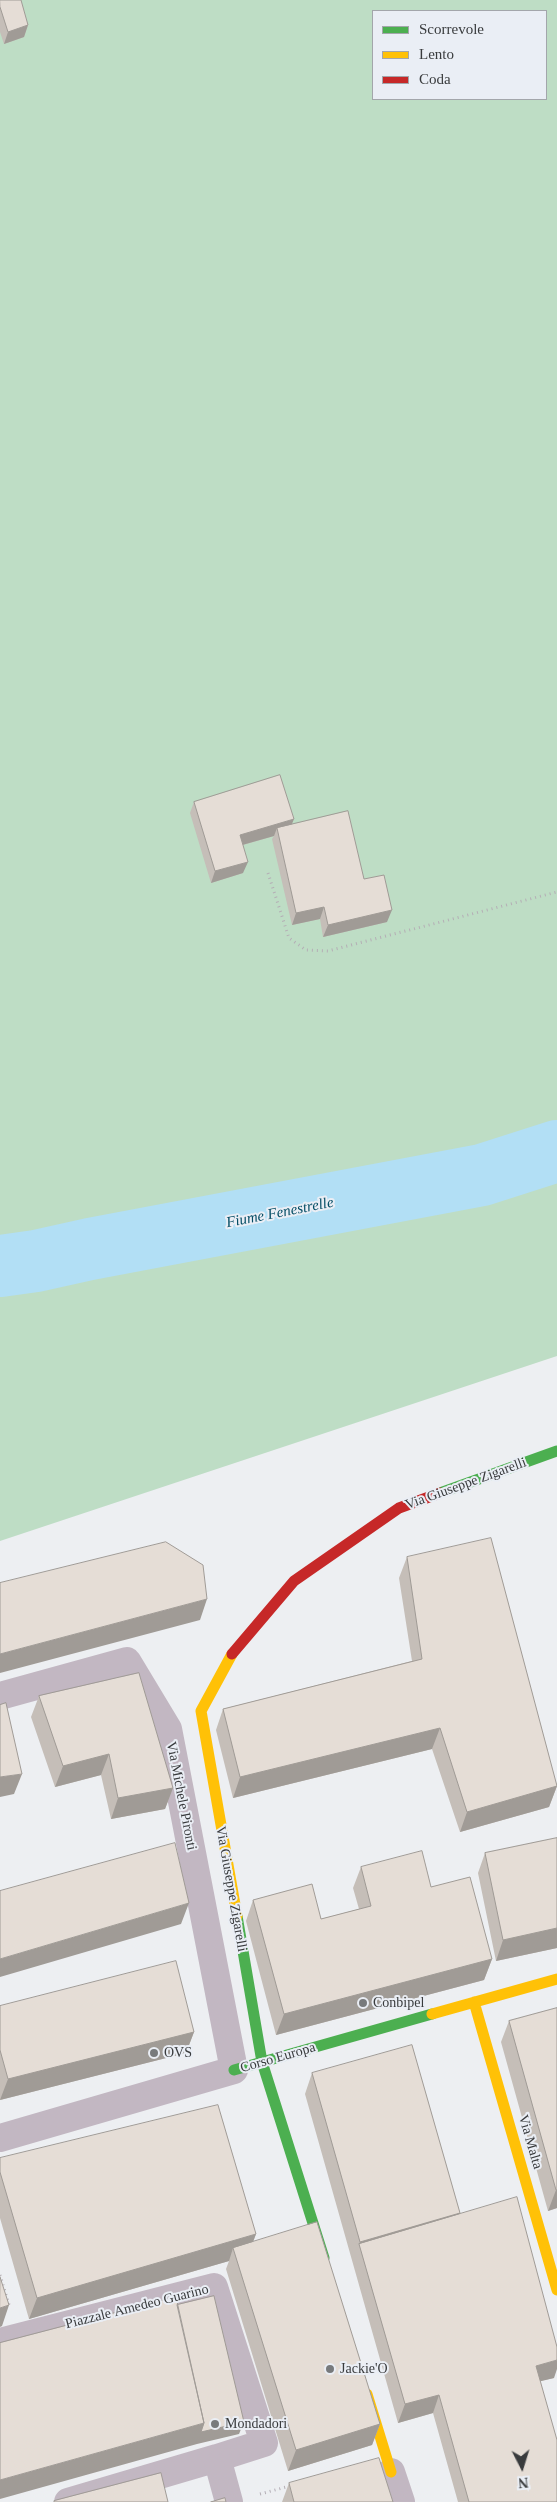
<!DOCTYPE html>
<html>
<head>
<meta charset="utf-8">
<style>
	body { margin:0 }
	#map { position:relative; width:557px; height:2502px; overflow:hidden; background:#edeff2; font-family:"Times New Roman",serif }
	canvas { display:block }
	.legend { position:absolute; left:372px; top:10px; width:175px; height:90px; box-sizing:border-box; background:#eaeef5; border:1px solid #a3a6ab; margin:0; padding:6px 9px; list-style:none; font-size:15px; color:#393b3d }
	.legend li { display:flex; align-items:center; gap:10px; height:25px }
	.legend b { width:25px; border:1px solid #a3a6ab }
	.north { position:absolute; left:497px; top:2442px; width:50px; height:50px; -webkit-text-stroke:4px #eaeef5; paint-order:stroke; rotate:175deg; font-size:14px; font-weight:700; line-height:20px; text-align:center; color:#393b3d }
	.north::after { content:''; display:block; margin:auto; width:18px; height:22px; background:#393b3d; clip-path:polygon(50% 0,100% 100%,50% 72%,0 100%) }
</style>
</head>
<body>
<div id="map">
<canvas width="557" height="2502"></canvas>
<ul class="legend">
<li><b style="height:6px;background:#4caf50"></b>Scorrevole</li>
<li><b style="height:6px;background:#ffc107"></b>Lento</li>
<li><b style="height:6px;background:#c62828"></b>Coda</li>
</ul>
<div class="north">N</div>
</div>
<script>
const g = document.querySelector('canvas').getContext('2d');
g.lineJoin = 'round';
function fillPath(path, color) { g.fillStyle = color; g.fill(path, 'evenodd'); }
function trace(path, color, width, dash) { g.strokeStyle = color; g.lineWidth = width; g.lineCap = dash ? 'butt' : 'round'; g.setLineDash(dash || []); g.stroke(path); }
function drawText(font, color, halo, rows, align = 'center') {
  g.font = font + ' "Times New Roman",serif'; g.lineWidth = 4; g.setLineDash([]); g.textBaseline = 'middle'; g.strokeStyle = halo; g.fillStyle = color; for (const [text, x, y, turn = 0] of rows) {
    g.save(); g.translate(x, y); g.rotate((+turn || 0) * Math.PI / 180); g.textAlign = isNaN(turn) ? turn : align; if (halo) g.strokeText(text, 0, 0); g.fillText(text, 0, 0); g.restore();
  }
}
fillPath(new Path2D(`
	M0,0H557V1356L0,1541ZM373,11H546V99H373Z`), '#beddc5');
trace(new Path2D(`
	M0,1266L36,1261L90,1249L482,1175L557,1151`), '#b2dff5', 62);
trace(new Path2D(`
	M268,873L289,938L306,950L328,951L557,892
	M0,2275L10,2308
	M260,2494L290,2486`), '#b4aeb5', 3, [1, 4]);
trace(new Path2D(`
	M0,1696L127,1661L168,1729L234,2070L0,2138
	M0,2342L214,2287L264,2443L217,2458
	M391,2472L401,2502
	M68,2502L217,2458L229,2502`), '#c2b7c2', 28);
trace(new Path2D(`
	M440,1493L557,1451
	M237,1916L262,2062L324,2258
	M234,2070L432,2014`), '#4caf50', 11);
trace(new Path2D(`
	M232,1654L201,1711L237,1916
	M474,2002L557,2290
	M432,2014L557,1979
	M367,2394L391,2472`), '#ffc107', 11);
trace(new Path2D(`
	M232,1654L294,1581L399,1508L440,1493`), '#c62828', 11);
fillPath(new Path2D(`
	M0,0L28,25L24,37L4,44L0,32Z
	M194,802L292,824L364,879L387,922L323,937L320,919L292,925L272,839L274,836L243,845V873L211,883L190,813Z
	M407,1557L557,1786L549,1807L460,1832L432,1749L233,1798L216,1730L223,1709L412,1661L399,1578Z
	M39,1696L173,1788L165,1809L111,1819L101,1775L55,1787L31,1717Z
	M557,1838V1948L496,1961L478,1873L485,1853Z
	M361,1867L431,1887L492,1959L484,1980L276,2035L246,1921L253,1900L321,1919L359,1909L353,1888Z
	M0,2006L194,2032L186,2053L0,2100Z
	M557,2008V2208L548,2211L501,2042L509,2021Z
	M312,2073L460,2213L459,2215L554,2378L540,2381L557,2502H458L433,2413L398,2423L305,2094Z
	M0,2158L256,2234L253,2242L380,2424L372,2445L288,2471L226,2269L229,2261L29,2319L0,2218Z
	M289,2483L393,2502H282Z`), '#c5beb8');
fillPath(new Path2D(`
	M28,25L24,37L4,44L8,32Z
	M294,819L289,831L277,828L274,836L235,847L240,835Z
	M248,862L243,873L211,883L215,871Z
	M324,907L320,919L292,925L296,913Z
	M392,910L387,922L323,937L328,925Z
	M207,1599L200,1620L0,1673V1654Z
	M440,1728L432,1749L233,1798L240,1777Z
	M109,1754L101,1775L55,1787L63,1766Z
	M22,1774L14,1794L0,1797V1777Z
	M557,1786L549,1807L460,1832L467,1812Z
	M173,1788L165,1809L111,1819L118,1798Z
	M189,1903L181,1924L0,1977V1959Z
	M557,1928V1948L496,1961L503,1940Z
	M492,1959L484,1980L276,2035L284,2014Z
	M194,2032L186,2053L0,2100L8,2079Z
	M556,2190H557V2208L548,2211Z
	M460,2213L452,2234L359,2244L360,2242Z
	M256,2234L248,2255L233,2248L229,2261L29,2319L37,2298Z
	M9,2305L2,2326L0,2327V2308Z
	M557,2360V2369L554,2378L529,2384L536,2366Z
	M439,2395L433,2413L398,2423L405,2404Z
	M244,2422L239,2434L197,2444L0,2499V2480L204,2423Z
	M380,2424L372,2445L288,2471L296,2450Z`), '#a09b96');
const building = new Path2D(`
	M0,0H21L28,25L8,32L0,7Z
	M280,775L294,819L240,835L248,862L215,871L194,802Z
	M348,811L364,879L384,875L392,910L328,925L324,907L296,913L277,828Z
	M491,1538L557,1786L467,1812L440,1728L240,1777L223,1709L422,1659L407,1557Z
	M166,1542L203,1565L207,1599L0,1654V1583Z
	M139,1673L173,1788L118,1798L109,1754L63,1766L39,1696Z
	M6,1703L22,1774L0,1777V1705Z
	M557,1838V1928L503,1940L485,1853Z
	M175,1843L189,1903L0,1959V1891Z
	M422,1851L431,1887L470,1877L492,1959L284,2014L253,1900L312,1884L321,1919L371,1906L361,1867Z
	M176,1961L194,2032L8,2079L0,2050V2006Z
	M557,2008V2190H556L509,2021Z
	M412,2045L460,2213L360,2242L312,2073Z
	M218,2105L256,2234L37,2298L0,2172V2158Z
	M517,2197L557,2347V2360L536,2366L557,2440V2502H469L439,2395L405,2404L359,2244Z
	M317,2222L380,2424L296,2450L233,2248Z
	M0,2277L9,2305L0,2308Z
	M214,2296L244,2422L201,2432L204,2423L177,2305Z
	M176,2297L204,2423L0,2480V2343Z
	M379,2458L393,2502H294L289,2483Z
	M161,2473L168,2502H54V2501Z
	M225,2498L226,2502H211Z`);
fillPath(building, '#e5ddd6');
trace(building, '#a09b96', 1);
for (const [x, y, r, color] of [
	[363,2003,5,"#787a7c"],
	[154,2053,5,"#787a7c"],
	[330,2369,5,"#787a7c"],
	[215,2424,5,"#787a7c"]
]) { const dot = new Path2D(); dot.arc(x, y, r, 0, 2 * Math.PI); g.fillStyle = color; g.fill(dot); trace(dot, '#eaeef5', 2); }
drawText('14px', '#393b3d', '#eaeef5', [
	["Via Giuseppe Zigarelli",466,1484,-20],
	["Via Michele Pironti",181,1796,79],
	["Via Giuseppe Zigarelli",231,1889,80],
	["Corso Europa",278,2058,-16],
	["Via Malta",530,2142,74],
	["Piazzale Amedeo Guarino",137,2307,-14]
]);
drawText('14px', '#393b3d', '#eaeef5', [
	["Conbipel",373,2003],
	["OVS",164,2053],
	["Jackie'O",340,2369],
	["Mondadori",225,2424]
], 'left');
drawText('italic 15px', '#014b63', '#eaeef5', [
	["Fiume Fenestrelle",280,1213,-11]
]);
</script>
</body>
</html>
